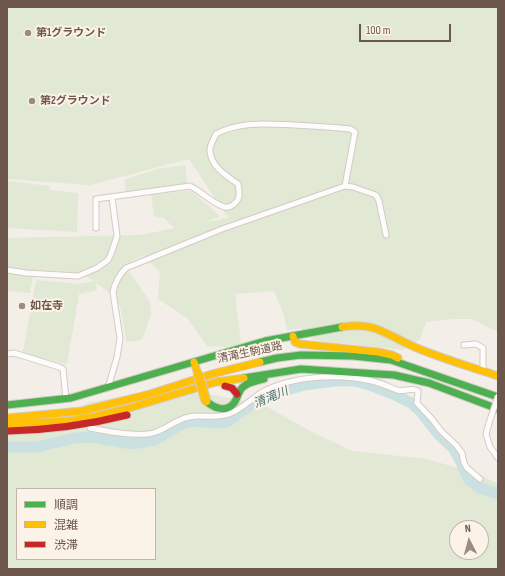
<!DOCTYPE html>
<html>
<head>
<meta charset="utf-8">
<style>
	body { margin:0 }
	#map { position:relative; width:505px; height:576px; overflow:hidden; background:#f3eee7; font-family:"Sofia Sans Condensed","Noto Sans JP",sans-serif }
	canvas { display:block }
	.frame { position:absolute; inset:0; border:8px solid #6d564c; pointer-events:none }
	.legend { position:absolute; left:16px; top:488px; width:140px; height:72px; box-sizing:border-box; background:#fcf3e8; border:1px solid #c3b4aa; margin:0; padding:5px 7px; list-style:none; font-size:12px; color:#6d564c }
	.legend li { display:flex; align-items:center; gap:8px; height:20px }
	.legend b { width:20px; border:1px solid #c3b4aa }
	.north { position:absolute; left:449px; top:520px; width:40px; height:40px; box-sizing:border-box; background:#fcf3e8; border:1px solid #c3b4aa; border-radius:50%; rotate:354deg; font-size:11px; font-weight:700; line-height:16px; text-align:center; color:#6d564c }
	.north::after { content:''; display:block; margin:auto; width:14px; height:18px; background:#9c8b82; clip-path:polygon(50% 0,100% 100%,50% 72%,0 100%) }
	.scale { position:absolute; left:359px; top:24px; width:92px; height:18px; box-sizing:border-box; border:2px solid #6d564c; border-top:0; padding-left:5px; font-size:12px; line-height:14px; white-space:nowrap; color:#6d564c; -webkit-text-stroke:3px #fcf3e8; paint-order:stroke }
</style>
</head>
<body>
<div id="map">
<canvas width="505" height="576"></canvas>
<div class="frame"></div>
<ul class="legend">
<li><b style="height:5px;background:#4caf50"></b>順調</li>
<li><b style="height:5px;background:#ffc107"></b>混雑</li>
<li><b style="height:5px;background:#c62828"></b>渋滞</li>
</ul>
<div class="north">N</div>
<div class="scale">100 m</div>
</div>
<script>
const g = document.querySelector('canvas').getContext('2d');
g.lineJoin = 'round';
function fillPath(path, color) { g.fillStyle = color; g.fill(path, 'evenodd'); }
function trace(path, color, width, dash) { g.strokeStyle = color; g.lineWidth = width; g.lineCap = dash ? 'butt' : 'round'; g.setLineDash(dash || []); g.stroke(path); }
function drawText(font, color, halo, rows, align = 'center') {
  g.font = font + ' "Sofia Sans Condensed","Noto Sans JP",sans-serif'; g.lineWidth = 4; g.setLineDash([]); g.textBaseline = 'middle'; g.strokeStyle = halo; g.fillStyle = color; for (const [text, x, y, turn = 0] of rows) {
    g.save(); g.translate(x, y); g.rotate((+turn || 0) * Math.PI / 180); g.textAlign = isNaN(turn) ? turn : align; if (halo) g.strokeText(text, 0, 0); g.fillText(text, 0, 0); g.restore();
  }
}
fillPath(new Path2D(`
	M7,7H498V332L472,319H452L426,322L420,339L403,350L314,340L301,328L287,330L284,315L274,291L235,294L241,344L227,347L207,346L188,319L158,299L160,272L143,255L125,265L150,302L151,314L142,340L127,342L120,306L108,292L95,282L97,290L79,294L67,364L26,355L23,352L36,280L78,284L94,281L82,273L34,270L30,293L7,291V238L141,235L175,228L173,227L164,218L154,216L151,195L186,191H191L218,214L219,217L203,223L228,218L189,159L90,185L7,179Z
	M185,165L187,183L126,193L124,180L157,169Z
	M8,181L49,186L50,190L78,193L77,232L8,228Z
	M162,390L213,395L262,404L310,431L352,451L427,459L478,474L498,484V569H7V423L55,416L91,402ZM17,489H155V559H17ZM457,528H481V552H457Z`), '#e1e8d3');
trace(new Path2D(`
	M7,447H37L75,438L91,437L132,444L155,440L180,425L191,421L220,423L227,422L258,400L273,397L287,390L304,385L335,381H355L372,386L393,394L411,403L421,412L438,434L453,448L461,462L469,480L480,488L498,494`), '#cbe1e1', 11);
const street = new Path2D(`
	M96,228V199L190,186C202,192 211,202 222,206C227,209 233,206 236,202C241,197 239,190 238,184C227,176 211,167 210,151C209,146 214,139 216,134C241,121 267,124 294,125C313,126 331,127 350,129L355,132L345,186
	M7,270L26,273L78,276L97,268L108,260L111,254L117,236L112,198
	M464,345L476,344L483,348V371
	M7,354L14,353L59,367L63,369L66,399
	M108,388L117,357L120,338L113,292C115,282 119,275 126,268L222,229L345,186L353,187L376,195L379,201L386,235
	M489,423L486,434L490,447L498,458
	M89,424L90,428C105,431 142,438 156,432C168,428 177,419 189,417C202,414 216,419 229,414C241,410 252,398 264,391C294,376 339,373 372,381C381,383 389,387 397,390C404,392 412,387 418,391L417,403L432,419L441,431L456,445L462,453L464,463L467,468L480,479`);
const fast = new Path2D(`
	M260,362L277,358L301,355L353,356L391,360L498,397
	M244,378L301,369L394,375L429,383L498,409
	M206,401C214,408 226,413 234,403C238,398 238,391 243,387C249,382 257,381 264,379
	M7,405L71,398L265,341L342,327`);
const slow = new Path2D(`
	M342,327C377,321 387,336 417,348C443,359 471,367 498,376
	M293,336L295,342L300,344L378,352L392,355L398,358
	M194,362L198,374
	M7,418L82,411L150,394L212,374L260,362
	M7,424L69,421L97,416L126,409L216,382L244,378`);
const jam = new Path2D(`
	M225,386L232,388L237,394
	M7,431C48,430 87,425 127,415`);
trace(street, '#d2cbc6', 7);
trace(fast, '#d2cac4', 9);
trace(slow, '#d2cac4', 9);
trace(jam, '#d2cac4', 9);
trace(street, '#fdfcfb', 5);
trace(fast, '#4caf50', 7);
trace(slow, '#ffc107', 7);
trace(jam, '#c62828', 7);
const streetBridge = new Path2D(`
	M489,423L498,396`);
const slowBridge = new Path2D(`
	M198,374L206,401`);
trace(streetBridge, '#d2cbc6', 7, []);
trace(slowBridge, '#d3cac5', 11, []);
trace(streetBridge, '#fdfcfb', 5);
trace(slowBridge, '#ffc107', 9);
for (const [x, y, r, color] of [
	[28,33,4,"#9c8b82"],
	[32,101,4,"#9c8b82"],
	[22,306,4,"#9c8b82"]
]) { const dot = new Path2D(); dot.arc(x, y, r, 0, 2 * Math.PI); g.fillStyle = color; g.fill(dot); trace(dot, '#fcf3e8', 1.5); }
drawText('bold 11px', '#6d564c', '#fcf3e8', [
	["第1グラウンド",36,33],
	["第2グラウンド",40,101],
	["如在寺",30,306]
], 'left');
drawText('11px', '#6d564c', '#fcf3e8', [
	["清滝生駒道路",250,353,-12]
]);
drawText('italic 12px', '#467277', '#fcf3e8', [
	["清滝川",271,398,-23]
]);
</script>
</body>
</html>
